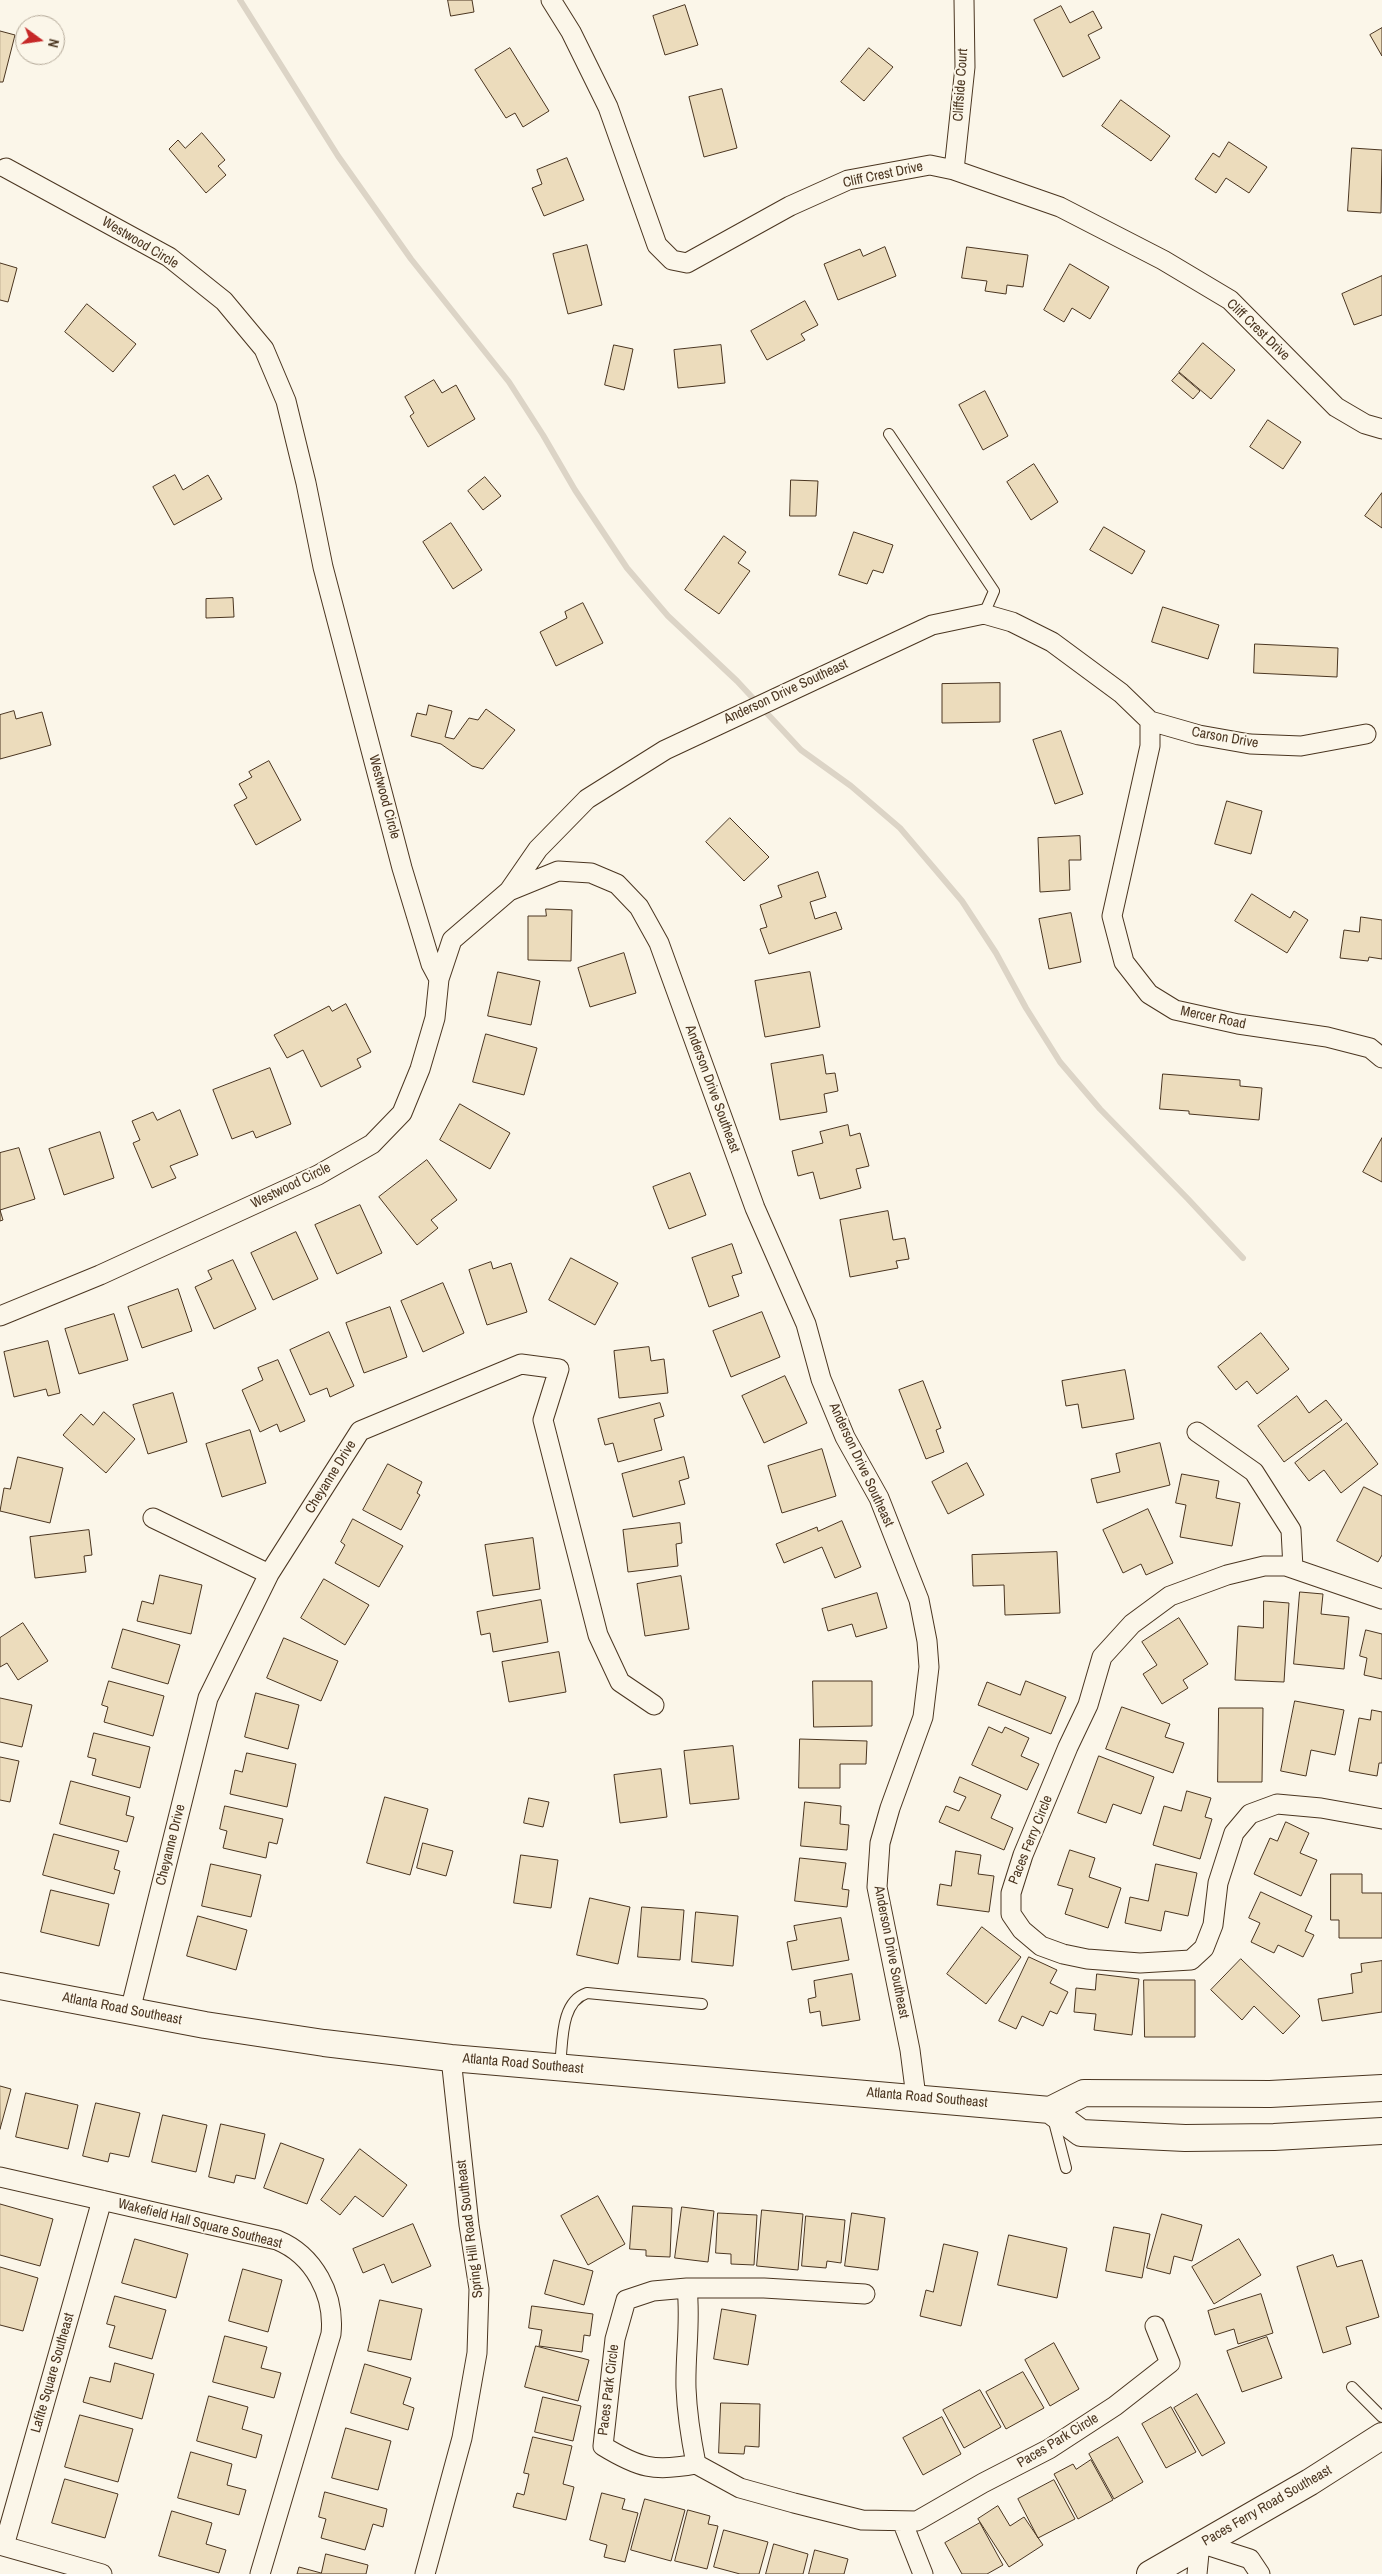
<!DOCTYPE html>
<html>
<head>
<meta charset="utf-8">
<style>
	body { margin:0 }
	#map { position:relative; width:1382px; height:2574px; overflow:hidden; background:#fbf6e9; font-family:"Archivo Narrow",sans-serif }
	canvas { display:block }
	.north { position:absolute; left:15px; top:15px; width:50px; height:50px; box-sizing:border-box; background:#fbf6e9; border:1px solid #b4a999; border-radius:50%; rotate:104deg; font-size:14px; font-weight:700; line-height:20px; text-align:center; color:#4a3520 }
	.north::after { content:''; display:block; margin:auto; width:18px; height:22px; background:#c62828; clip-path:polygon(50% 0,100% 100%,50% 72%,0 100%) }
</style>
</head>
<body>
<div id="map">
<canvas width="1382" height="2574"></canvas>
<div class="north">N</div>
</div>
<script>
const g = document.querySelector('canvas').getContext('2d');
g.lineJoin = 'round';
function trace(path, color, width, dash) { g.strokeStyle = color; g.lineWidth = width; g.lineCap = dash ? 'butt' : 'round'; g.setLineDash(dash || []); g.stroke(path); }
function fillPath(path, color) { g.fillStyle = color; g.fill(path, 'evenodd'); }
function drawText(font, color, halo, rows, align = 'center') {
  g.font = font + ' "Archivo Narrow",sans-serif'; g.lineWidth = 4; g.setLineDash([]); g.textBaseline = 'middle'; g.strokeStyle = halo; g.fillStyle = color; for (const [text, x, y, turn = 0] of rows) {
    g.save(); g.translate(x, y); g.rotate((+turn || 0) * Math.PI / 180); g.textAlign = isNaN(turn) ? turn : align; if (halo) g.strokeText(text, 0, 0); g.fillText(text, 0, 0); g.restore();
  }
}
trace(new Path2D(`
	M240,0L338,156L411,259L509,382L543,435L575,490L627,568L668,616L737,681L801,750L851,786L900,828L962,901L996,953L1026,1008L1060,1062L1100,1109L1188,1199L1243,1258`), '#dcd4c6', 6);
const building = new Path2D(`
	M448,0H472L474,12L451,16Z
	M685,5L698,45L665,55L653,16Z
	M1061,6L1070,23L1093,11L1102,28L1088,35L1100,58L1063,77L1034,20Z
	M1382,28V56L1370,35Z
	M0,31L15,35L3,82H0Z
	M510,48L549,111L523,127L515,113L506,118L475,70Z
	M869,48L893,67L864,101L841,82Z
	M722,89L737,148L704,157L689,97Z
	M1121,100L1170,136L1151,161L1102,126Z
	M202,133L225,160L218,166L226,175L206,193L169,149L178,140L185,148Z
	M1229,142L1267,167L1249,193L1226,178L1216,193L1195,179L1213,153L1219,157Z
	M1352,148L1382,150L1381,213L1348,211Z
	M567,158L584,200L544,216L532,188L542,184L537,170Z
	M587,245L602,305L568,314L553,254Z
	M885,247L896,276L838,300L824,264L860,249L863,256Z
	M967,247L1028,255L1023,287L1007,285L1006,294L985,291L987,281L962,278Z
	M0,263L17,268L8,302L0,300Z
	M1070,264L1109,287L1090,319L1072,308L1064,322L1044,310Z
	M1382,276V315L1354,325L1342,294Z
	M805,301L818,325L801,334L805,340L767,360L751,331Z
	M87,304L136,344L113,372L65,332Z
	M1203,343L1235,370L1211,399L1179,372Z
	M614,345L633,349L624,390L605,385Z
	M721,345L725,383L678,388L674,350Z
	M1179,373L1200,391L1193,399L1172,381Z
	M434,380L442,393L456,385L475,419L428,447L410,416L414,413L405,397Z
	M985,391L1008,436L983,450L959,405Z
	M1268,420L1301,442L1283,469L1250,447Z
	M1034,464L1058,502L1031,520L1007,482Z
	M175,475L183,490L208,475L222,499L174,525L153,487Z
	M485,477L501,496L483,510L468,491Z
	M791,480L818,481L816,516H790Z
	M1382,493V528L1365,516Z
	M451,523L482,570L453,589L423,542Z
	M1104,527L1145,551L1132,574L1090,550Z
	M854,532L893,545L883,573L873,570L867,584L839,575Z
	M724,536L746,552L738,563L750,571L719,614L685,590Z
	M233,598L234,617L206,618V599Z
	M583,603L603,643L556,666L540,632L567,618L565,612Z
	M1163,607L1219,625L1208,659L1152,642Z
	M1255,644L1338,648L1337,677L1254,673Z
	M1000,683V722L942,723V684Z
	M429,705L452,711L445,737L454,739L469,718L478,720L486,709L515,730L483,769L472,766L441,744L411,736L417,713L426,715Z
	M14,711L16,719L42,712L51,745L0,759V715Z
	M1061,731L1083,794L1055,804L1033,740Z
	M269,761L301,820L256,845L234,805L247,798L239,784L252,777L249,772Z
	M1227,801L1262,811L1251,854L1215,844Z
	M730,818L769,857L744,881L706,842Z
	M1080,836L1081,860H1069L1070,890L1040,892L1038,838Z
	M818,872L826,897L810,902L815,919L836,912L842,929L769,954L760,929L767,927L760,905L782,897L778,886Z
	M1252,894L1290,918L1294,911L1308,920L1287,953L1235,921Z
	M546,909L572,910L571,961L528,960V916H546Z
	M1071,913L1081,962L1049,969L1039,919Z
	M1361,917L1382,920V959L1369,957L1368,961L1340,958L1344,930L1359,932Z
	M624,953L636,993L590,1007L578,968Z
	M498,972L540,981L531,1025L488,1016Z
	M810,972L820,1027L765,1037L755,981Z
	M346,1004L371,1052L357,1059L361,1067L321,1087L303,1050L287,1058L274,1035L329,1006L332,1011Z
	M486,1034L537,1048L524,1095L473,1082Z
	M823,1055L826,1074L835,1073L838,1091L824,1094L827,1112L780,1120L771,1064Z
	M270,1068L291,1124L256,1138L253,1131L232,1139L213,1090Z
	M1163,1074L1240,1080V1086L1262,1088L1259,1120L1189,1114V1111L1160,1109Z
	M460,1104L510,1133L490,1169L440,1140Z
	M180,1110L198,1155L170,1166L176,1178L152,1188L133,1143L140,1140L132,1121L153,1112L157,1120Z
	M848,1125L850,1136L860,1133L869,1166L856,1169L861,1188L820,1199L813,1172L798,1176L792,1151L823,1143L820,1132Z
	M100,1132L114,1178L64,1195L49,1149Z
	M1382,1138V1182L1363,1172Z
	M19,1148L35,1199L0,1210L3,1220L0,1221V1153Z
	M427,1160L457,1200L431,1220L438,1228L417,1245L379,1197Z
	M690,1173L706,1215L669,1229L653,1187Z
	M360,1205L382,1253L337,1274L315,1225Z
	M888,1211L893,1240L905,1238L909,1259L896,1261L898,1268L850,1277L840,1220Z
	M296,1232L318,1279L273,1300L251,1253Z
	M732,1244L742,1273L732,1276L739,1296L709,1307L692,1258Z
	M571,1258L618,1283L595,1325L549,1300Z
	M233,1260L256,1309L214,1329L195,1287L212,1279L208,1271Z
	M491,1262L493,1269L511,1263L527,1312L487,1325L469,1270Z
	M443,1283L464,1333L423,1352L401,1301Z
	M178,1289L192,1331L142,1348L128,1307Z
	M390,1307L407,1357L364,1373L346,1323Z
	M762,1312L780,1357L731,1377L713,1331Z
	M114,1314L128,1360L79,1374L65,1329Z
	M329,1332L354,1386L330,1397L327,1388L310,1395L290,1350Z
	M1261,1333L1289,1369L1257,1394L1247,1381L1236,1390L1218,1367Z
	M48,1341L60,1393L48,1396L46,1389L14,1397L4,1352Z
	M649,1347L651,1361L664,1359L668,1393L619,1398L614,1351Z
	M278,1360L305,1421L280,1432L277,1424L260,1432L242,1390L263,1380L258,1368Z
	M1125,1370L1134,1419L1082,1428L1078,1404L1066,1406L1062,1381Z
	M785,1376L807,1423L764,1443L742,1396Z
	M923,1381L941,1428L936,1430L944,1452L926,1459L899,1390Z
	M173,1393L187,1442L148,1454L133,1405Z
	M1297,1396L1309,1413L1326,1400L1342,1420L1284,1462L1258,1426Z
	M660,1403L664,1416L654,1419L662,1450L618,1462L613,1443L605,1445L598,1419Z
	M104,1412L135,1439L106,1473L63,1435L81,1414L93,1425Z
	M1347,1423L1378,1464L1341,1493L1324,1470L1309,1481L1295,1463Z
	M250,1430L266,1483L222,1497L206,1444Z
	M1160,1443L1170,1485L1097,1503L1091,1479L1120,1472L1116,1454Z
	M822,1449L836,1496L782,1513L768,1466Z
	M18,1457L63,1468L50,1523L0,1511L4,1488L10,1489Z
	M684,1457L689,1478L679,1481L685,1504L633,1517L622,1474Z
	M967,1463L984,1495L948,1514L932,1482Z
	M388,1464L422,1482L417,1493L420,1495L401,1530L363,1510Z
	M1182,1474L1219,1481L1216,1498L1240,1503L1232,1546L1180,1537L1186,1505L1176,1503Z
	M1364,1487L1382,1496V1555L1378,1562L1337,1541Z
	M1148,1509L1173,1563L1146,1575L1141,1564L1123,1573L1103,1530Z
	M353,1519L403,1546L379,1587L335,1563L345,1545L341,1542Z
	M842,1521L861,1567L835,1578L822,1547L784,1563L776,1544L817,1527L818,1531Z
	M680,1523L682,1543L676,1544L678,1566L628,1572L623,1530Z
	M89,1530L92,1555L84,1556L86,1572L35,1578L30,1537Z
	M533,1538L540,1589L493,1596L485,1545Z
	M1057,1552L1060,1613L1005,1615L1004,1585L973,1586L972,1555Z
	M160,1575L202,1585L191,1634L137,1621L142,1601L153,1604Z
	M681,1576L689,1629L645,1636L637,1584Z
	M324,1579L369,1605L345,1645L301,1618Z
	M1300,1592L1323,1594L1321,1614L1349,1617L1344,1669L1294,1664Z
	M877,1593L887,1628L856,1637L852,1624L828,1631L822,1609Z
	M541,1600L548,1642L493,1652L490,1633L481,1635L477,1612Z
	M1264,1601L1289,1603L1284,1682L1235,1680L1238,1626L1263,1628Z
	M1179,1618L1208,1664L1183,1680L1188,1688L1162,1704L1143,1674L1157,1665L1142,1642Z
	M23,1623L48,1661L18,1680L7,1663L0,1667V1638Z
	M123,1629L180,1645L168,1684L112,1668Z
	M1366,1630L1382,1634V1679L1364,1675L1367,1658L1360,1656Z
	M284,1638L338,1661L321,1701L267,1678Z
	M559,1652L566,1692L509,1702L502,1662Z
	M109,1681L164,1696L153,1736L104,1722L108,1707L102,1705Z
	M813,1681H872V1726L814,1727Z
	M1026,1681L1066,1697L1051,1734L978,1705L987,1682L1020,1695Z
	M256,1693L299,1705L288,1749L245,1737Z
	M0,1698L32,1705L22,1747L0,1742Z
	M1295,1701L1344,1710L1335,1755L1311,1750L1306,1776L1281,1771Z
	M1122,1707L1170,1724L1165,1737L1184,1743L1173,1773L1106,1749Z
	M1219,1708H1263L1262,1782H1218Z
	M1372,1710L1382,1712V1763H1379L1377,1776L1349,1771L1359,1718L1370,1720Z
	M989,1727L1002,1733L1005,1727L1029,1738L1021,1756L1039,1764L1027,1790L972,1765Z
	M94,1733L150,1747L140,1788L92,1775L96,1759L88,1757Z
	M800,1739L867,1741L866,1764H840V1788H799Z
	M733,1746L739,1799L690,1804L684,1751Z
	M247,1753L296,1764L287,1807L230,1794L235,1770L242,1772Z
	M1099,1756L1154,1777L1141,1814L1113,1804L1106,1823L1078,1813Z
	M0,1757L19,1761L10,1802L0,1800Z
	M661,1769L667,1817L620,1823L614,1775Z
	M960,1777L1001,1795L991,1818L1013,1828L1004,1850L939,1822L946,1806L959,1811L966,1797L954,1792Z
	M71,1781L130,1797L126,1815L134,1817L127,1842L60,1824Z
	M1187,1791L1211,1798L1205,1817L1212,1819L1200,1859L1153,1845L1164,1806L1181,1811Z
	M385,1797L428,1809L410,1875L367,1863Z
	M529,1798L549,1802L543,1827L524,1823Z
	M805,1802L841,1806L840,1824L849,1825L847,1850L801,1846Z
	M225,1806L283,1819L277,1844L269,1842L266,1858L223,1848L227,1831L220,1829Z
	M1286,1822L1309,1833L1300,1853L1317,1860L1301,1896L1254,1874L1270,1838L1277,1841Z
	M54,1834L119,1851L114,1869L120,1871L114,1894L43,1875Z
	M423,1843L453,1851L446,1876L417,1868Z
	M1070,1850L1095,1858L1089,1877L1121,1888L1108,1928L1065,1914L1073,1889L1058,1885Z
	M956,1851L981,1855L978,1874L994,1876L989,1912L937,1905L940,1884L951,1886Z
	M521,1855L558,1860L551,1908L514,1903Z
	M800,1858L846,1863L842,1889L849,1890L847,1907L795,1901Z
	M211,1864L261,1875L251,1917L202,1906Z
	M1156,1864L1197,1873L1188,1916L1165,1911L1161,1931L1125,1923L1130,1897L1148,1901Z
	M1331,1874H1362V1893H1382V1938H1339V1920H1331Z
	M51,1890L109,1904L99,1946L41,1932Z
	M1261,1892L1312,1916L1305,1931L1314,1935L1303,1957L1278,1945L1274,1953L1251,1942L1260,1923L1249,1918Z
	M590,1898L630,1907L618,1964L577,1955Z
	M642,1907L684,1910L680,1960L638,1957Z
	M696,1912L738,1916L733,1966L692,1962Z
	M198,1916L247,1930L236,1970L187,1956Z
	M841,1918L849,1960L792,1970L787,1942L797,1940L794,1926Z
	M982,1927L1021,1957L986,2004L947,1974Z
	M1029,1957L1057,1970L1050,1983L1068,1992L1057,2014L1050,2011L1043,2026L1022,2016L1016,2029L999,2021Z
	M1241,1959L1300,2016L1283,2034L1254,2006L1242,2020L1211,1990Z
	M1382,1961V2012L1322,2021L1318,1999L1353,1993L1351,1974L1362,1972L1361,1964Z
	M852,1974L860,2020L822,2026L820,2011L810,2013L808,1999L816,1997L814,1981Z
	M1097,1974L1139,1979L1132,2035L1094,2030L1096,2014L1074,2012L1076,1988L1095,1990Z
	M1144,1980H1195V2037H1145Z
	M0,2086L11,2089L0,2129Z
	M26,2093L78,2105L68,2149L16,2137Z
	M96,2103L140,2113L129,2157L110,2153L108,2162L83,2156Z
	M163,2115L207,2125L196,2172L152,2162Z
	M221,2124L265,2134L255,2179L236,2175L234,2183L209,2177Z
	M281,2143L324,2159L307,2204L264,2188Z
	M360,2149L407,2185L383,2217L355,2196L340,2215L321,2200Z
	M598,2196L625,2244L588,2265L561,2216Z
	M0,2204L53,2219L40,2266L0,2255Z
	M633,2206L672,2208L670,2257L646,2256V2250L630,2249Z
	M682,2207L714,2211L708,2262L675,2258Z
	M762,2210L803,2214L798,2270L757,2266Z
	M718,2213L757,2215L754,2265L731,2264V2254L716,2253Z
	M852,2213L885,2218L878,2270L845,2266Z
	M1162,2214L1202,2225L1192,2261L1174,2256L1170,2274L1147,2268Z
	M806,2216L845,2220L841,2263L827,2261L826,2268L802,2266Z
	M413,2224L431,2266L392,2283L384,2264L363,2273L353,2249Z
	M1114,2227L1150,2234L1142,2278L1106,2271Z
	M1009,2235L1067,2248L1057,2298L998,2285Z
	M135,2239L188,2254L176,2298L122,2283Z
	M1239,2239L1261,2275L1214,2304L1192,2267Z
	M944,2244L978,2252L961,2326L920,2316L926,2290L933,2292Z
	M1333,2255L1337,2267L1362,2260L1379,2317L1346,2327L1351,2344L1323,2353L1297,2267Z
	M554,2260L593,2271L584,2305L545,2294Z
	M0,2267L38,2278L23,2331L0,2325Z
	M243,2269L282,2280L268,2332L229,2321Z
	M1261,2294L1273,2333L1238,2344L1234,2329L1215,2335L1208,2311Z
	M115,2296L166,2310L152,2359L109,2347L115,2326L107,2324Z
	M380,2300L422,2309L411,2360L368,2351Z
	M532,2306L593,2314L590,2336L584,2335L582,2352L539,2346L542,2330L529,2328Z
	M722,2309L756,2315L748,2365L714,2359Z
	M225,2336L267,2347L261,2368L281,2373L274,2398L213,2382Z
	M1267,2337L1282,2378L1242,2392L1227,2351Z
	M1054,2343L1079,2389L1050,2406L1025,2360Z
	M536,2346L589,2360L578,2401L525,2387Z
	M115,2363L154,2374L142,2419L83,2402L90,2377L110,2382Z
	M365,2364L411,2378L403,2404L414,2408L408,2430L351,2413Z
	M1023,2372L1044,2408L1006,2429L986,2392Z
	M980,2390L1001,2427L964,2448L943,2410Z
	M1197,2394L1225,2443L1202,2456L1174,2408Z
	M209,2396L248,2407L242,2429L262,2435L256,2458L197,2441Z
	M543,2397L581,2406L573,2441L535,2432Z
	M721,2403L760,2404L759,2447L745,2446L744,2454L719,2453Z
	M1171,2407L1196,2452L1166,2468L1142,2424Z
	M80,2415L133,2429L118,2482L65,2467Z
	M942,2417L961,2454L923,2475L903,2438Z
	M346,2428L391,2441L378,2490L332,2478Z
	M533,2437L572,2446L563,2484L574,2487L566,2520L513,2507L517,2493L524,2495L529,2474L524,2473Z
	M1118,2437L1143,2482L1114,2499L1089,2454Z
	M191,2452L232,2464L227,2485L246,2490L239,2515L178,2498Z
	M1091,2460L1113,2500L1078,2519L1054,2474L1073,2464L1076,2469Z
	M65,2479L118,2494L105,2538L52,2523Z
	M1054,2480L1075,2519L1038,2538L1018,2499Z
	M325,2492L387,2509L383,2527L373,2524L365,2550L321,2538L326,2519L319,2517Z
	M602,2493L625,2499L622,2509L638,2513L625,2562L604,2557L607,2545L590,2540Z
	M645,2499L685,2510L671,2561L631,2550Z
	M998,2506L1010,2526L1024,2517L1043,2545L1009,2567L978,2519Z
	M688,2510L710,2516L708,2524L718,2526L707,2569L675,2561Z
	M172,2511L212,2523L206,2544L226,2550L219,2573L159,2556Z
	M980,2523L1003,2565L987,2574H962L945,2543Z
	M724,2530L768,2542L759,2574H740L714,2567Z
	M774,2544L808,2554L803,2574H766Z
	M815,2550L848,2559L844,2574H809Z
	M326,2554L368,2565L366,2574H297L299,2567L321,2573Z`);
fillPath(building, '#ecdcbc');
trace(building, '#4a3520', 1);
const service = new Path2D(`
	M889,434L994,591L984,614
	M560,2066C563,2042 560,2002 587,1993L702,2004
	M1053,2118L1066,2168
	M1352,2387L1382,2417`);
const minor = new Path2D(`
	M551,0L571,32L608,107L657,245L672,260L687,263L790,206L848,180L930,165L954,170L1060,207L1163,260L1230,300L1336,407L1365,424L1382,429
	M954,170L965,67L964,0
	M1150,721V746L1112,916L1124,962L1149,994L1175,1010L1238,1024L1327,1037L1370,1048L1382,1058
	M509,891L558,871L591,873L617,884L639,907L659,943L755,1208L806,1324L821,1379L845,1437L879,1498L919,1600L927,1641L929,1667L923,1717L890,1808L880,1843L877,1887L910,2050L916,2097
	M439,979L452,940L509,891L538,849L587,799L665,750L932,625L984,614L1012,622L1052,642L1121,693L1150,721L1199,735L1250,744L1301,746L1366,734
	M0,1316L100,1275L318,1175L372,1144L402,1113L420,1069L435,1018L439,979L431,964L402,868L323,567L306,483L286,401L264,349L224,301L169,257L6,168
	M1197,1432L1254,1472L1291,1530L1293,1568
	M153,1518L269,1574
	M1382,1599L1286,1566H1264L1227,1575L1170,1596L1132,1624L1102,1657L1088,1705L1068,1747L1023,1855L1011,1893V1914L1022,1930L1041,1946L1063,1954L1087,1959L1140,1963L1191,1960L1204,1948L1213,1925L1218,1883L1234,1833L1250,1814L1277,1804L1321,1808L1382,1819
	M130,2011L208,1698L269,1574L360,1431L521,1364L559,1369L543,1420L598,1635L620,1682L654,1705
	M0,2177L277,2240C314,2255 335,2295 331,2334L260,2574
	M687,2288H764L865,2294
	M696,2464C654,2472 639,2468 603,2446L615,2339L626,2300L653,2291L687,2288C691,2322 685,2354 686,2388C687,2414 691,2439 696,2464L740,2488L794,2503L862,2520L917,2521L983,2483L1049,2449L1115,2406L1170,2363L1155,2326
	M902,2521L923,2574
	M0,2545L102,2574
	M4,2546L102,2200
	M425,2574L462,2438L477,2353L479,2289L469,2225L451,2058
	M1197,2574L1200,2543L1250,2559L1260,2574`);
const secondary = new Path2D(`
	M0,1986L205,2025L324,2043L451,2058L1050,2110L1081,2133L1185,2138L1274,2137L1382,2131
	M1050,2110L1084,2093L1270,2094L1382,2088
	M1150,2574L1310,2482L1382,2436`);
trace(service, '#4a3520', 12);
trace(minor, '#4a3520', 21);
trace(secondary, '#4a3520', 28);
trace(service, '#fbf6e9', 10);
trace(minor, '#fbf6e9', 19);
trace(secondary, '#fbf6e9', 26);
drawText('14px', '#4a3520', '#fbf6e9', [
	["Cliffside Court",961,85,-86],
	["Cliff Crest Drive",883,175,-12],
	["Westwood Circle",140,243,31],
	["Cliff Crest Drive",1258,330,44],
	["Anderson Drive Southeast",786,692,-25],
	["Carson Drive",1225,738,10],
	["Westwood Circle",384,797,75],
	["Mercer Road",1213,1018,12],
	["Anderson Drive Southeast",712,1089,70],
	["Westwood Circle",291,1186,-26],
	["Anderson Drive Southeast",861,1465,65],
	["Cheyanne Drive",331,1477,-58],
	["Paces Ferry Circle",1031,1840,-68],
	["Cheyanne Drive",171,1845,-76],
	["Anderson Drive Southeast",891,1952,79],
	["Atlanta Road Southeast",122,2009,11],
	["Atlanta Road Southeast",523,2064,5],
	["Atlanta Road Southeast",927,2098,5],
	["Wakefield Hall Square Southeast",200,2224,14],
	["Spring Hill Road Southeast",470,2229,-97],
	["Lafite Square Southeast",53,2373,-74],
	["Paces Park Circle",609,2390,-83],
	["Paces Park Circle",1058,2441,-31],
	["Paces Ferry Road Southeast",1267,2506,-30]
]);
</script>
</body>
</html>
